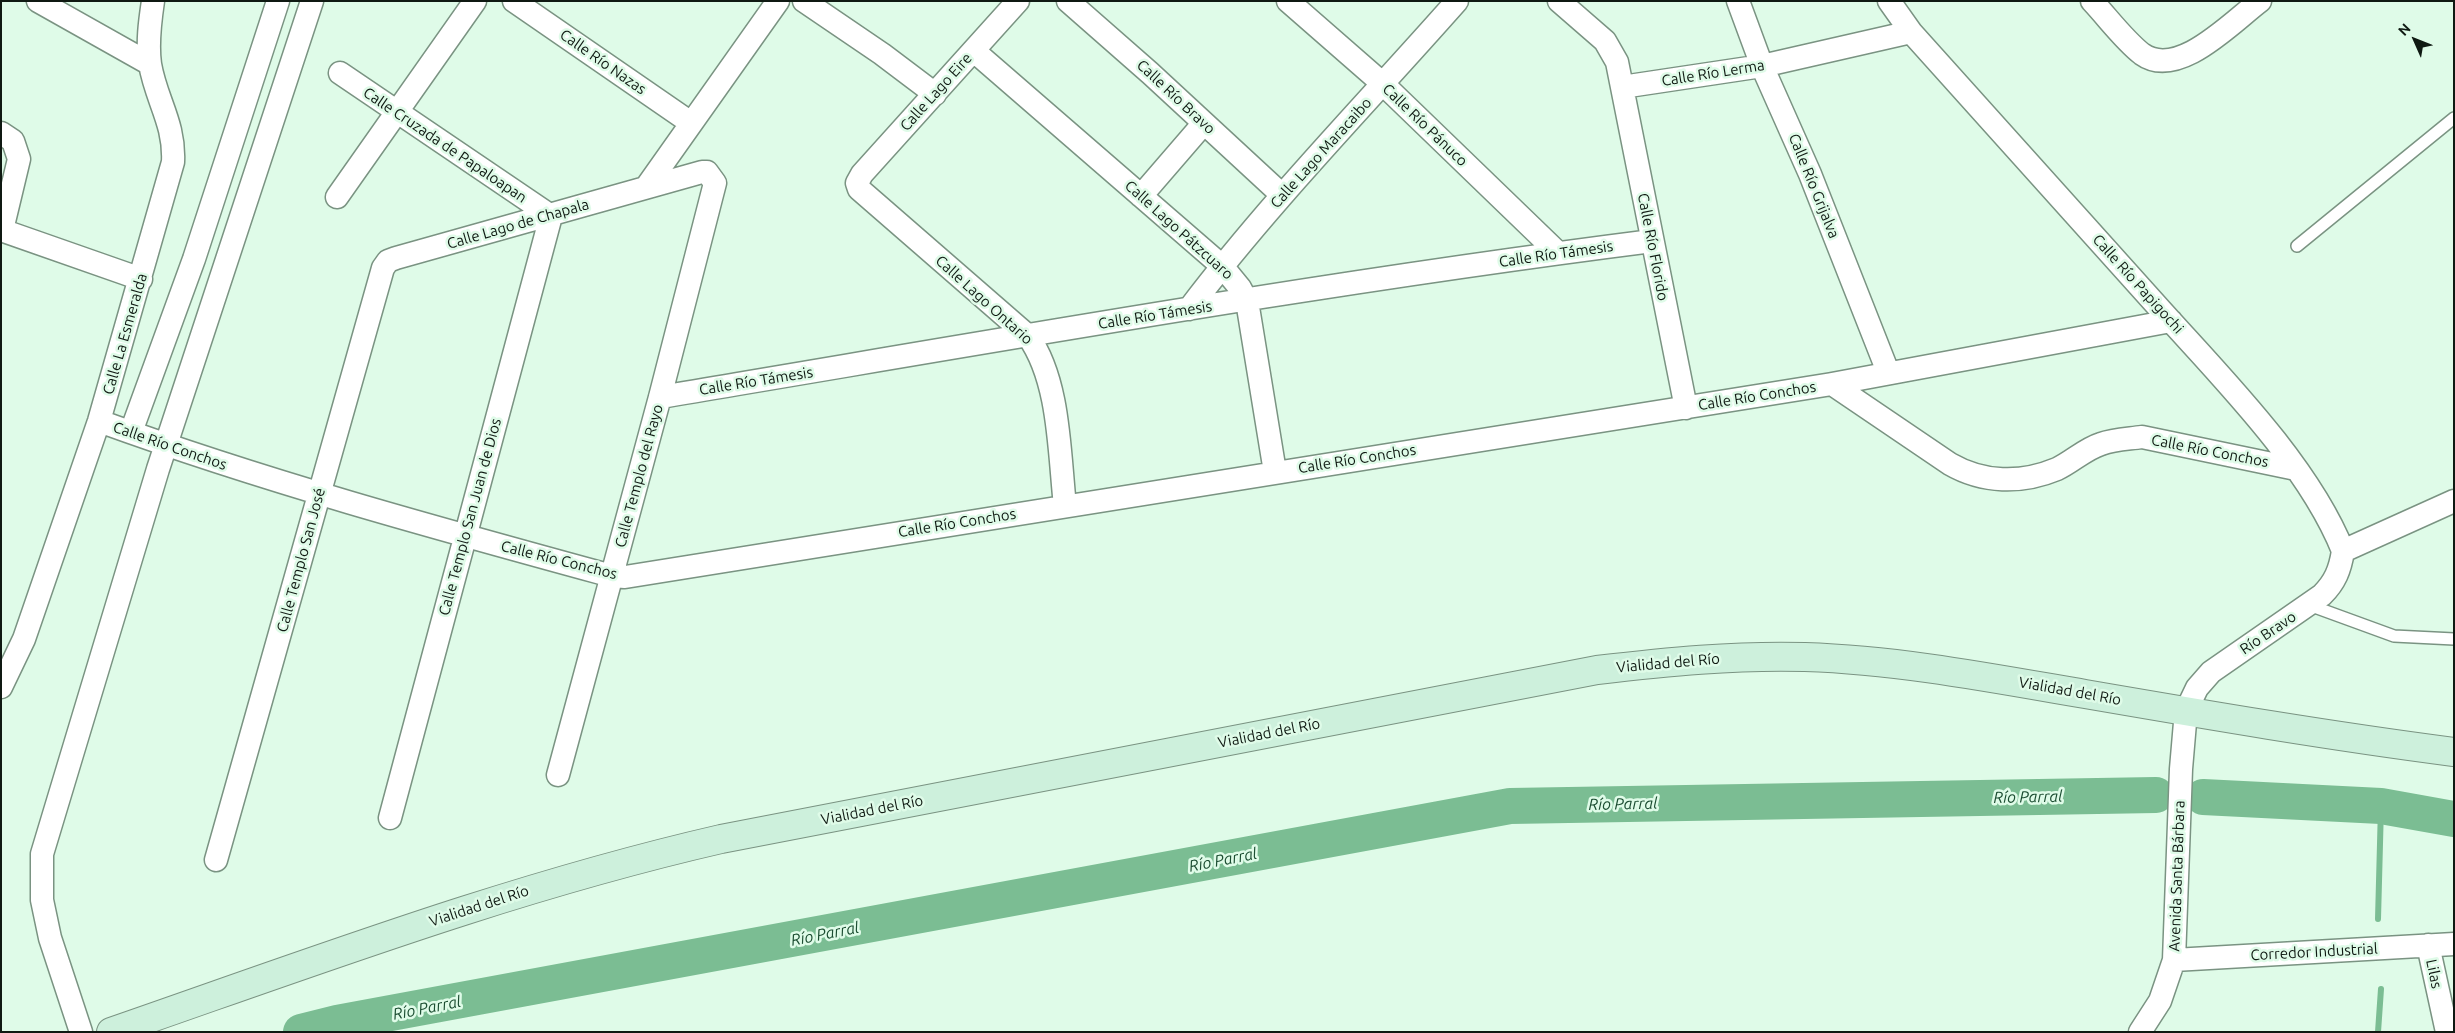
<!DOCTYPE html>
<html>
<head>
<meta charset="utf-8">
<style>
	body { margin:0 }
	#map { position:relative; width:2455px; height:1033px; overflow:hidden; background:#dffbe8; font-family:Ubuntu,sans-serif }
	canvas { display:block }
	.frame { position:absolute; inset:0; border:2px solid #0f1912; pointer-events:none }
	.north { position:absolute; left:2390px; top:15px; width:50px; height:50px; -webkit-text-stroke:4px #dffbe8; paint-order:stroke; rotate:314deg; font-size:14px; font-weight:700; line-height:20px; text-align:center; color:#0f1912 }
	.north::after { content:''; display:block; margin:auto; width:18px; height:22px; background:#0f1912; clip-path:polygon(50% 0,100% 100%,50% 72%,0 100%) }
</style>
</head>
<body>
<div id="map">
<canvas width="2455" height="1033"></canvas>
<div class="frame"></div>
<div class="north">N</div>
</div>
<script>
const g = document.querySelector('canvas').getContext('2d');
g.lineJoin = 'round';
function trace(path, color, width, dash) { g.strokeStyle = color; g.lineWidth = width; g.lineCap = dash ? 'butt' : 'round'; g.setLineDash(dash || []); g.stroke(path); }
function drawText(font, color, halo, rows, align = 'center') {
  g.font = font + ' Ubuntu,sans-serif'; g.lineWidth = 5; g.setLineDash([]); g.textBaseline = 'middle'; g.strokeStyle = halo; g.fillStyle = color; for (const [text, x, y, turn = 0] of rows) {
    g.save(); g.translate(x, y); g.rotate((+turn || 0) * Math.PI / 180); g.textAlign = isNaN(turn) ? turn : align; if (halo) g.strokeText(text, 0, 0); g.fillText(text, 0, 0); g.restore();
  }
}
trace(new Path2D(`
	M2378,919L2381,806
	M2378,1032L2381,989`), '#7bbd93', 6);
trace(new Path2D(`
	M2203,797L2381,806L2454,819
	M301,1032L337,1023L1510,806L2156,795`), '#7bbd93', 36);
const lane = new Path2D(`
	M2297,246L2454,118
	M2309,605L2394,636L2454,639`);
const street = new Path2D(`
	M38,1L150,64
	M514,1L691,123
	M804,1L882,54L935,94
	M1018,1L862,174L857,183L859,189L1028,336C1060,381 1059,452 1065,506
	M1068,1L1150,73L1282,195
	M1288,1L1383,84L1558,253
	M1559,1L1605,41L1617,62L1686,408
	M1738,1L1762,66L1810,174L1888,372
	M1889,1L1911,32C1994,124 2076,216 2159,308C2221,377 2309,465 2343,551
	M2092,1C2108,18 2124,40 2142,54C2178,80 2232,22 2260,1
	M974,51L1222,266L1240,288L1247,301L1275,472
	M340,73L551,216L390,818
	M1622,87L1762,66L1911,32
	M1,133L13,141L19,159L2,230
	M647,186L778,1
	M1141,196L1204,123
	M337,197L475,1
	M1,230L141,279
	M1189,309C1271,201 1367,103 1457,1
	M1832,384L1950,464C1983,483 2021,484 2057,469C2072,462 2085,449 2101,444C2114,439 2128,439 2142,437L2296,469
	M660,397C990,342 1320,283 1652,241
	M99,421C267,482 440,529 612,576L625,577L1832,384L2171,321
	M131,432L194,259L278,1
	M2343,551L2454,501
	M1,687L24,639L99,421L173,162C175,123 156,100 150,64C147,43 150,21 153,1
	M216,860L383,268L388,261L396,258L702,172H707L715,183L660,397L558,775
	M2428,945L2447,1032
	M2174,960L2454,944
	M81,1032L50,938L42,900V854L158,469L312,1
	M2140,1032L2160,1001L2174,960L2181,769L2186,711L2197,688L2211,672L2322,595C2335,582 2340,570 2343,551`);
const secondary = new Path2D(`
	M111,1032C313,962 512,887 721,839L1597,670C1666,662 1735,655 1805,657C1899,660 1992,678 2085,694C2207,715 2330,736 2454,752`);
trace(lane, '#7a9382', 14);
trace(street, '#7a9382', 25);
trace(secondary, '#7a9382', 30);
trace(lane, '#fff', 11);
trace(street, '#fff', 22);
trace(secondary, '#cdf0dc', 28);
drawText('15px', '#0f1912', '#dffbe8', [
	["Calle Río Nazas",603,62,35],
	["Calle Río Lerma",1713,73,-9],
	["Calle Lago Eire",936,92,-48],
	["Calle Río Bravo",1176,97,43],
	["Calle Río Pánuco",1425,125,44],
	["Calle Cruzada de Papaloapan",445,145,34],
	["Calle Lago Maracaibo",1321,153,-48],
	["Calle Río Grijalva",1814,186,68],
	["Calle Lago de Chapala",518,224,-16],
	["Calle Lago Pátzcuaro",1179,230,42],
	["Calle Río Florido",1653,247,79],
	["Calle Río Támesis",1556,254,-8],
	["Calle Río Papigochi",2138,284,48],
	["Calle Lago Ontario",984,300,42],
	["Calle Río Támesis",1155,315,-9],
	["Calle La Esmeralda",125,334,-74],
	["Calle Río Támesis",756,381,-9],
	["Calle Río Conchos",1757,396,-9],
	["Calle Río Conchos",170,446,19],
	["Calle Río Conchos",2210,451,11],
	["Calle Río Conchos",1357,459,-9],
	["Calle Templo del Rayo",639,476,-75],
	["Calle Templo San Juan de Dios",470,517,-75],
	["Calle Río Conchos",957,523,-9],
	["Calle Templo San José",301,560,-75],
	["Calle Río Conchos",559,560,14],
	["Río Bravo",2268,633,-34],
	["Vialidad del Río",1668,663,-5],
	["Vialidad del Río",2070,691,10],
	["Vialidad del Río",1269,733,-11],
	["Vialidad del Río",872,810,-11],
	["Avenida Santa Bárbara",2177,876,-88],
	["Vialidad del Río",479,906,-18],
	["Corredor Industrial",2314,952,-3],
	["Lilas",2434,974,78]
]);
drawText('italic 16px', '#1b4d31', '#dffbe8', [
	["Río Parral",2028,797,-1],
	["Río Parral",1623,804,-1],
	["Río Parral",1223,860,-11],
	["Río Parral",825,934,-11],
	["Río Parral",427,1008,-11]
]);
</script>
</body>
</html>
